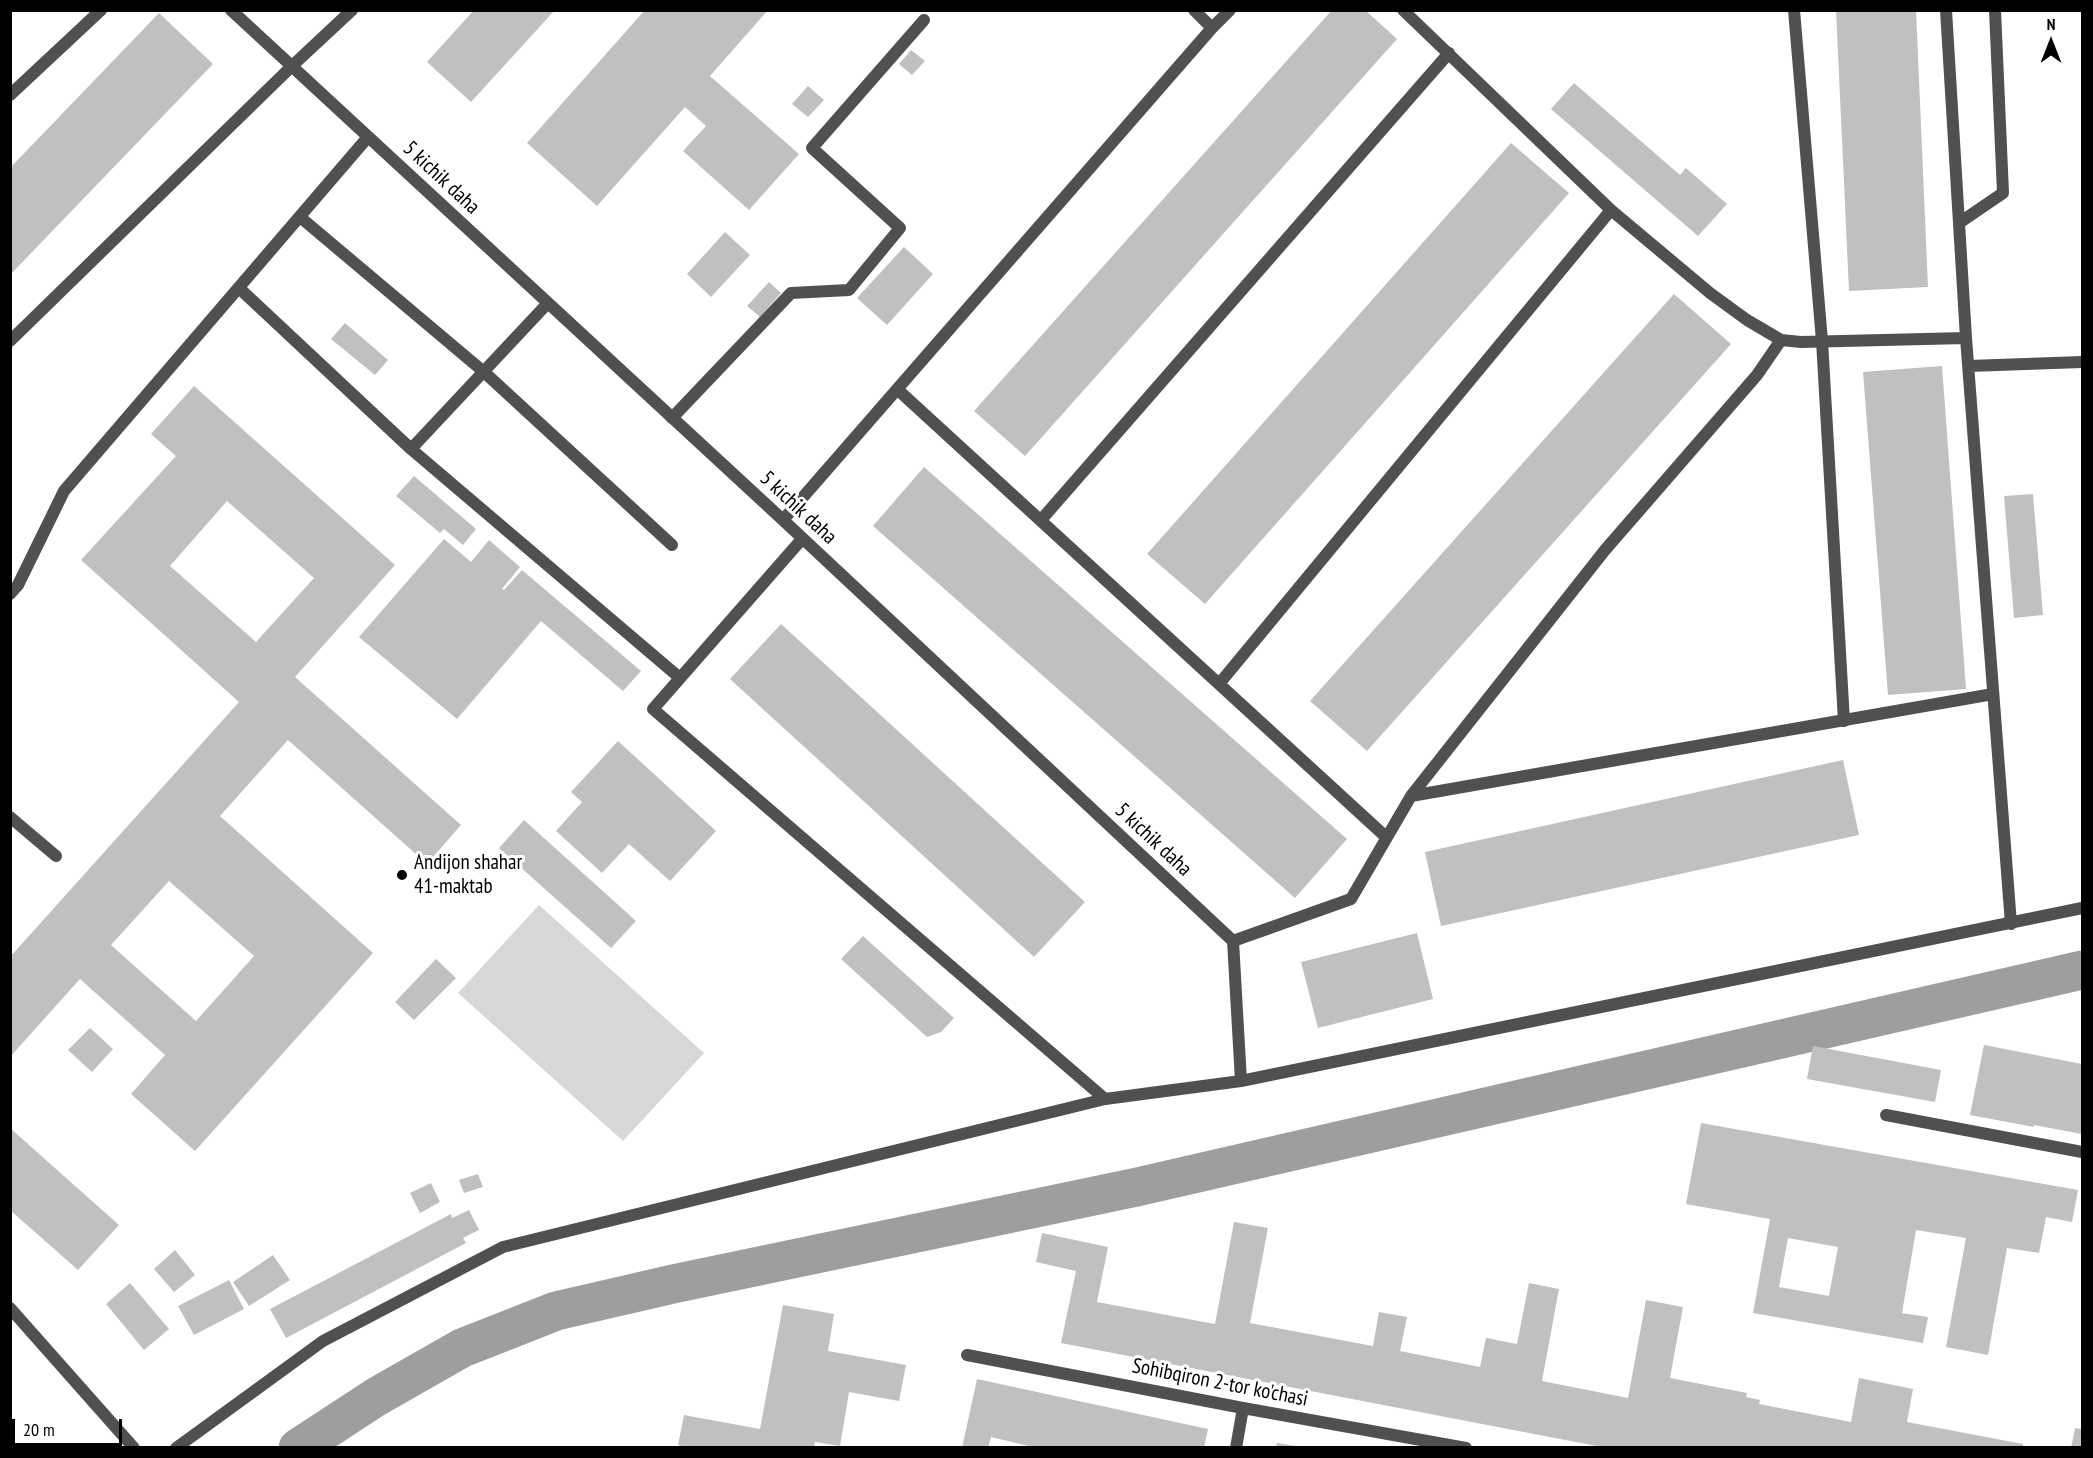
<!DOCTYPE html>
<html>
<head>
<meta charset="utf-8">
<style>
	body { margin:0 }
	#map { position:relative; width:2093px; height:1458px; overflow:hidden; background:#fff; font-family:"PT Sans Narrow",sans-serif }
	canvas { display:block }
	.frame { position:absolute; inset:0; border:12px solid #000; pointer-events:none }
	.north { position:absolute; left:2021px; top:12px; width:60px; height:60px; -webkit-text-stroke:4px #fff; paint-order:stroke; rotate:0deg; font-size:16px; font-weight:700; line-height:24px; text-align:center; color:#000 }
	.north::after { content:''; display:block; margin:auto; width:21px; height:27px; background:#000; clip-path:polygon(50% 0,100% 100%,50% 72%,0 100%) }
	.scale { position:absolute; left:12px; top:1419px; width:110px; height:27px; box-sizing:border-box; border:3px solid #000; border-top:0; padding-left:8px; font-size:18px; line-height:21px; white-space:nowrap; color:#000; -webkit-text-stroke:4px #fff; paint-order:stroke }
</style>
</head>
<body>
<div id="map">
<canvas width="2093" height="1458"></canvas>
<div class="frame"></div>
<div class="north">N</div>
<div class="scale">20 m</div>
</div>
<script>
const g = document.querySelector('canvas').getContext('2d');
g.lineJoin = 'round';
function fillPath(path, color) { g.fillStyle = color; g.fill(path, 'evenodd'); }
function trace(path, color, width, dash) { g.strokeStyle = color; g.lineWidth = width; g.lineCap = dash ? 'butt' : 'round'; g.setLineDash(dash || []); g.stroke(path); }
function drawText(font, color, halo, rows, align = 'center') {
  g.font = font + ' "PT Sans Narrow",sans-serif'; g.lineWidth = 6; g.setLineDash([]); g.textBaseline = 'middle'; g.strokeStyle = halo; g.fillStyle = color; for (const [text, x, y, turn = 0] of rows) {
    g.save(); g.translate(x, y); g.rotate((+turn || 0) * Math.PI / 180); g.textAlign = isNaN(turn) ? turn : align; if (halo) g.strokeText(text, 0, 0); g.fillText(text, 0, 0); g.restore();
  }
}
fillPath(new Path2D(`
	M539,905L704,1053L623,1141L458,993Z`), '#d7d7d7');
trace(new Path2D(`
	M298,1448L376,1397L462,1348L556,1311L673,1284L1137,1187L2082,970`), '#9e9e9e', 39);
fillPath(new Path2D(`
	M474,10H555L471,102L427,62Z
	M645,10H768L710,76L799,154L749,210L683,151L706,126L685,107L597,206L527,143Z
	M1332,10H1365L1397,39L1025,456L974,411Z
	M1836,10H1916L1928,287L1849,291Z
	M159,13L213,64L10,275V168Z
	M911,50L925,61L912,75L899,64Z
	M1574,83L1680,175L1686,168L1727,204L1698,236L1551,109Z
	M808,86L824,100L808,117L792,104Z
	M1511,143L1569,193L1205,604L1147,554Z
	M725,232L750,255L711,297L687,274Z
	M904,247L933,274L887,325L857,298Z
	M769,282L781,293L760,317L747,306Z
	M1674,294L1731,344L1367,751L1310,701Z
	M345,323L388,360L375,375L331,339Z
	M1942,366L1966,689L1888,695L1863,372Z
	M194,386L395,565L295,677L461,825L427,864L288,740L220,816L373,953L195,1151L131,1094L165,1055L80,979L10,1057V957L239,702L81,560L176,456L151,434ZM227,501L314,578L256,642L170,566ZM169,881L254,956L196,1021L111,945Z
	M924,467L1347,839L1295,898L873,526Z
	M414,476L476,529L463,545L444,529L440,533L396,496Z
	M2033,494L2043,615L2014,618L2004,496Z
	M444,539L471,562L489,540L520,567L502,589L504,590L522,570L641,671L623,691L541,621L457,719L359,637Z
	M781,624L1085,902L1034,957L730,679Z
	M618,741L716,831L670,881L629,844L602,873L556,831L582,802L571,792Z
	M1843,760L1859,835L1441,926L1425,852Z
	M524,820L636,921L611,948L499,848Z
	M1417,933L1433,999L1318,1028L1301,962Z
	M863,936L954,1018L941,1032L927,1037L841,959Z
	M436,959L456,978L414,1020L395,1002Z
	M90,1028L113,1049L92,1072L68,1050Z
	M1984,1045L2082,1064V1134L2034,1125V1127L1970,1115Z
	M1813,1046L1941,1070L1935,1102L1807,1079Z
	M1701,1123L2078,1190L2072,1222L2046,1217L2039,1253L2007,1248L1988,1355L1946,1347L1966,1238L1916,1230L1902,1313L1928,1317L1923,1343L1753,1313L1770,1219L1686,1204ZM1788,1238L1838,1247L1829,1296L1779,1287Z
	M10,1128L119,1225L78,1270L10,1210Z
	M478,1174L483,1187L464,1193L459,1180Z
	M431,1183L440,1202L420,1213L410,1193Z
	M469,1210L479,1230L463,1238L466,1243L286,1338L270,1309L451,1214L452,1218Z
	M1234,1222L1268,1228L1250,1323L1373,1346L1379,1312L1407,1317L1400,1351L1480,1367L1486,1338L1517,1344L1529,1283L1559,1289L1542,1381L1628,1398L1646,1300L1683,1307L1670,1378L1747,1393L1746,1397L1760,1400L1759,1404L1851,1422L1859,1378L1913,1389L1907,1422L2023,1444V1448H1607L1061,1343L1076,1271L1036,1262L1042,1233L1108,1247L1097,1302L1215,1324Z
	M175,1250L195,1275L174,1292L154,1269Z
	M273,1255L290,1280L249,1306L233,1282Z
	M229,1280L244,1309L194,1335L178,1306Z
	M130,1283L169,1329L144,1350L106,1304Z
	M783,1305L834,1314L828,1351L906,1365L899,1401L849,1392L840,1446L815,1442L814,1448H682V1446L678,1445L684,1415L760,1429Z
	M977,1379L1208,1429L1204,1448H1037L991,1437L988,1448H962Z
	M2075,1428L2082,1429V1448H2071Z
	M1277,1443L1296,1446V1448H1276Z`), '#c0c0c0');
trace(new Path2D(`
	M1794,10L1822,341L1844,721
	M10,95L101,10
	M300,217L484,372L672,545
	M1959,223L2003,193L1995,10
	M239,288L411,449L547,304
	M672,418L791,293L849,290L900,228L812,148L924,20
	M411,449L680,678
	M802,539L653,709L1105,1099
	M10,817L56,856`), '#505050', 12);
trace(new Path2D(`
	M231,10L783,520L1233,941L1241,1081
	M1194,10L1212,28L1230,10
	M1403,10L1611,210L1710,293L1747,320L1781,340L1801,342L1966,338
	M1946,10L1966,338L2011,924
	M10,341L292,66L352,10
	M1969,366L2082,362
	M897,389L1386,837
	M783,520L1212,28
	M1041,520L1449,53
	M10,594L18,585L64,491L368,137
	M1219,684L1611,210
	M1411,796L1605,550L1757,375L1781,340
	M1233,941L1351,899L1411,796L1993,694
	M1886,1115L2082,1152
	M10,1308L134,1448
	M967,1355L1243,1408L1466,1448
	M176,1448L323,1341L503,1247L1105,1099L1241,1081L2082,908
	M1236,1448L1243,1408`), '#505050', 12);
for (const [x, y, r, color] of [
	[402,875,6,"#000"]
]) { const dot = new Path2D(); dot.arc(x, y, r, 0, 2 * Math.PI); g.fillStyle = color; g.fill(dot); trace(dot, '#fff', 2); }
drawText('21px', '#000', '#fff', [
	["5 kichik daha",441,178,43],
	["5 kichik daha",798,508,43],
	["5 kichik daha",1153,840,43],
	["Sohibqiron 2-tor ko'chasi",1220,1383,11]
]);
drawText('21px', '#000', '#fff', [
	["Andijon shahar",414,863],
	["41-maktab",414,887]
], 'left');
</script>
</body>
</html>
